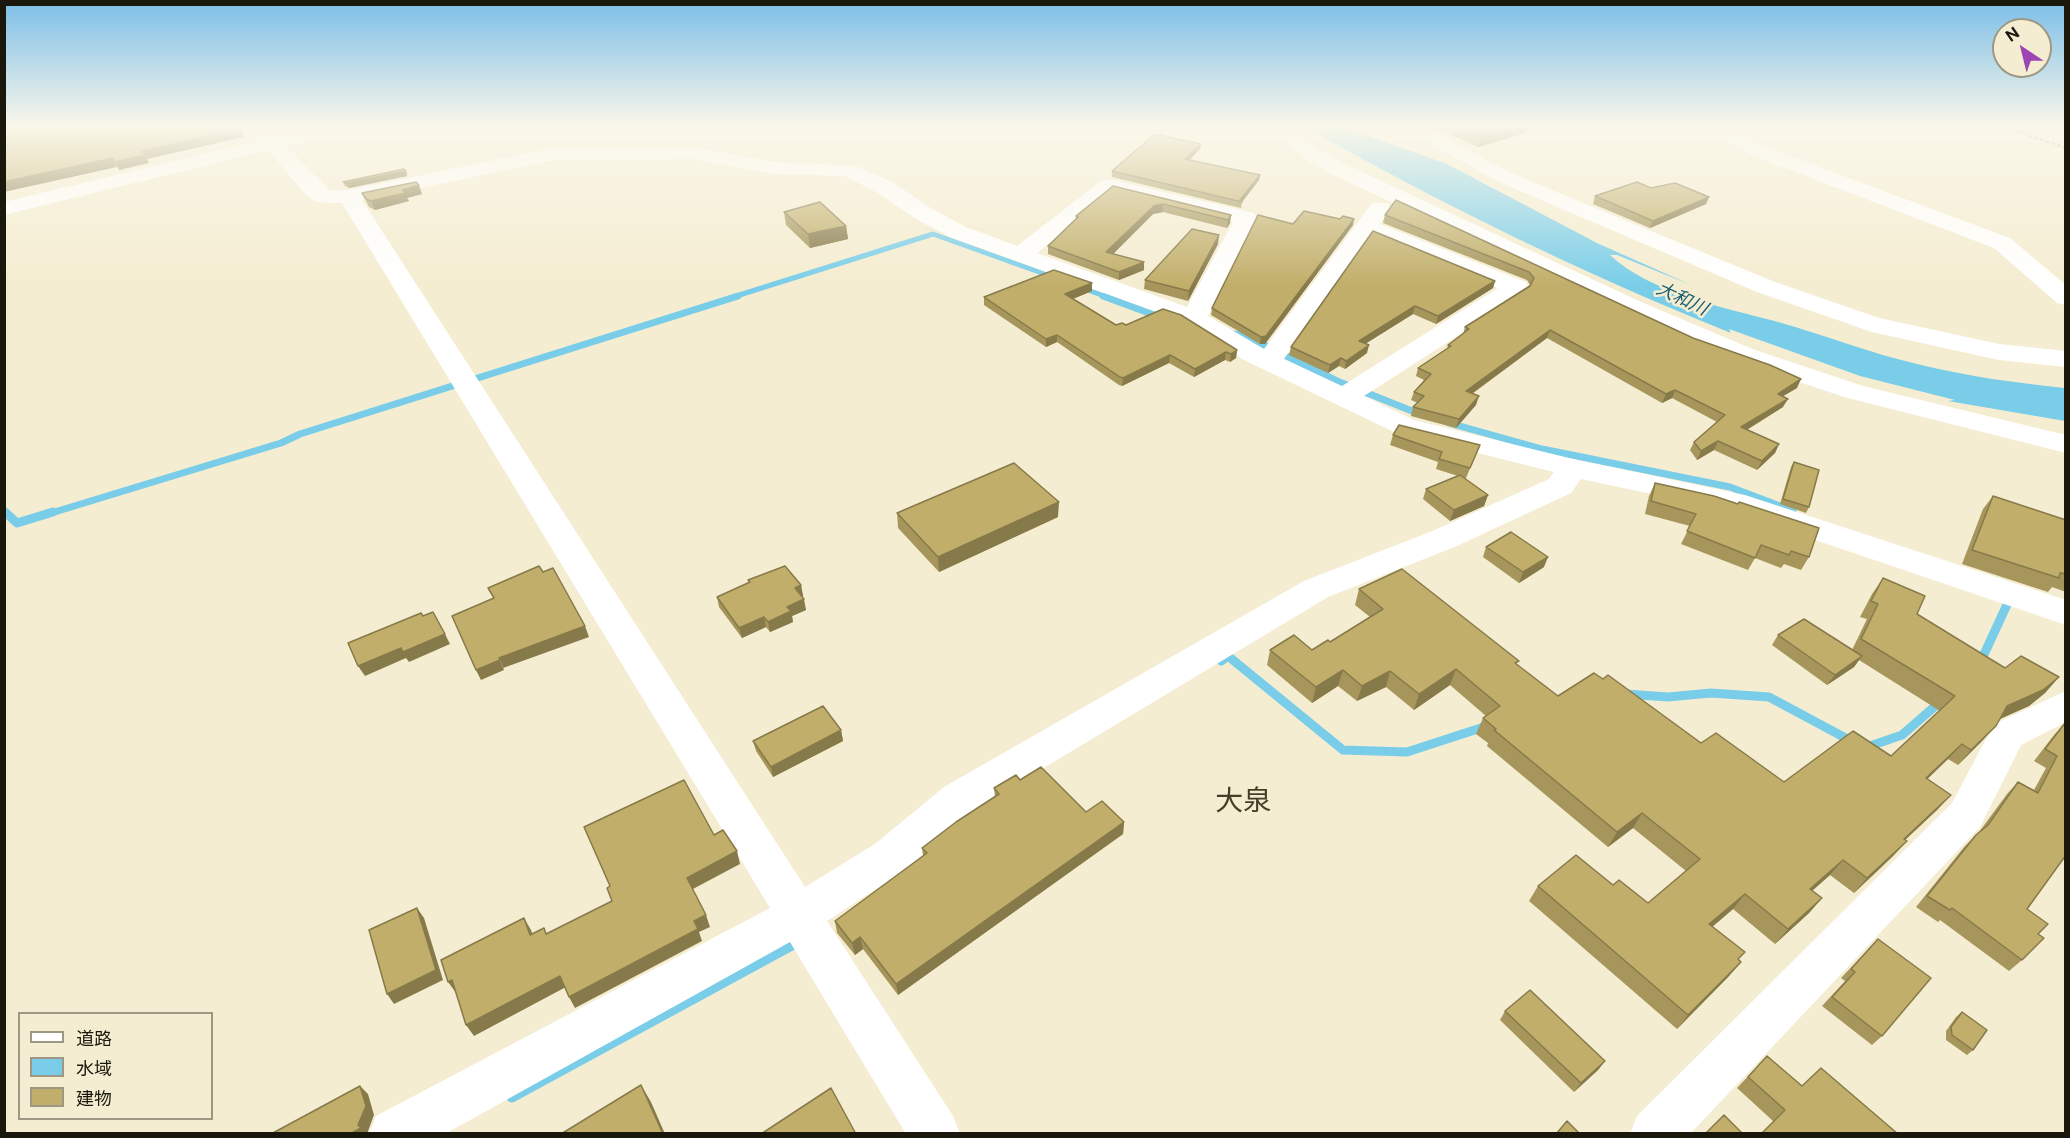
<!DOCTYPE html>
<html>
<head>
<meta charset="utf-8">
<style>
	body { margin:0 }
	#map { position:relative; width:2070px; height:1138px; overflow:hidden; background:#f5edd1; font-family:"Public Sans","Noto Sans JP",sans-serif }
	canvas { display:block }
	.frame { position:absolute; inset:0; border:6px solid #1a180d; pointer-events:none }
	.legend { position:absolute; left:18px; top:1012px; width:195px; height:108px; box-sizing:border-box; background:#f5edd1; border:2px solid #9d9883; margin:0; padding:8px 10px; list-style:none; font-size:18px; color:#1a180d }
	.legend li { display:flex; align-items:center; gap:12px; height:30px }
	.legend b { width:30px; border:2px solid #9d9883 }
	.north { position:absolute; left:1992px; top:18px; width:60px; height:60px; box-sizing:border-box; background:#f5edd1; border:2px solid #9d9883; border-radius:50%; rotate:325deg; font-size:16px; font-weight:700; line-height:24px; text-align:center; color:#1a180d }
	.north::after { content:''; display:block; margin:auto; width:21px; height:27px; background:#9d46b3; clip-path:polygon(50% 0,100% 100%,50% 72%,0 100%) }
</style>
</head>
<body>
<div id="map">
<canvas width="2070" height="1138"></canvas>
<div class="frame"></div>
<ul class="legend">
<li><b style="height:8px;background:#fff"></b>道路</li>
<li><b style="height:16px;background:#79cde9"></b>水域</li>
<li><b style="height:16px;background:#c1ae6a"></b>建物</li>
</ul>
<div class="north">N</div>
</div>
<script>
const g = document.querySelector('canvas').getContext('2d');
g.lineJoin = 'round';
function fillPath(path, color) { g.fillStyle = color; g.fill(path, 'evenodd'); }
function trace(path, color, width, dash) { g.strokeStyle = color; g.lineWidth = width; g.lineCap = dash ? 'butt' : 'round'; g.setLineDash(dash || []); g.stroke(path); }
function drawText(font, color, halo, rows, align = 'center') {
  g.font = font + ' "Public Sans","Noto Sans JP",sans-serif'; g.lineWidth = 5; g.setLineDash([]); g.textBaseline = 'middle'; g.strokeStyle = halo; g.fillStyle = color; for (const [text, x, y, turn = 0] of rows) {
    g.save(); g.translate(x, y); g.rotate((+turn || 0) * Math.PI / 180); g.textAlign = isNaN(turn) ? turn : align; if (halo) g.strokeText(text, 0, 0); g.fillText(text, 0, 0); g.restore();
  }
}
fillPath(new Path2D(`
	M1303,126H1340L1447,164L1597,243L1691,285L1617,255H1610C1650,293 1726,308 1778,322C1824,335 1870,353 1917,364C1965,376 2016,383 2065,388V421L1948,401L1955,400L1860,376L1729,329L1731,333C1584,274 1441,204 1303,126Z`), '#79cde9');
trace(new Path2D(`
	M1082,288L1107,297
	M733,297L933,234L1053,277`), '#79cde9', 5);
trace(new Path2D(`
	M1103,296L1160,317
	M1230,334L1244,335L1337,381L1422,415
	M1449,423L1542,449L1730,487L1793,511
	M4,511L7,514
	M48,514L281,443L300,434L738,296`), '#79cde9', 7);
trace(new Path2D(`
	M5,512L17,523L53,512
	M1221,661L1228,656L1343,750L1407,752L1487,726
	M1980,663L2011,596
	M1625,694L1668,697L1711,693L1769,697L1853,742
	M1864,748L1902,735L1941,701`), '#79cde9', 9);
trace(new Path2D(`
	M512,1097L801,940`), '#79cde9', 11);
trace(new Path2D(`
	M2000,126L2066,148`), '#8c8673', 2, [4, 2]);
fillPath(new Path2D(`
	M239,126H261L276,136L317,126H351L349,130L286,146L329,190H349L554,148L693,147L773,162L856,166L894,183L932,209L966,227L1017,246L1101,181L1108,179L1254,213L1257,218L1208,316L1264,349L1372,203H1388L1391,208L1380,224L1526,282L1529,287L1526,292L1364,396L1414,420L1573,459L1745,495L2066,600V625L1727,510L1581,479L1571,493L1457,546L1328,597L972,811L905,870L827,921L953,1116L960,1134H906L790,942L445,1134H369L376,1116L770,908L342,203L316,202L304,193L268,150L4,215V202L257,141ZM693,159L773,174L845,176L878,193L916,219L950,237L1181,321L1242,359L1394,432L1554,472L1549,479L1435,530L1304,581L944,787L875,844L805,887L362,200L554,160ZM1112,192L1233,222L1187,307L1037,253ZM1371,236L1498,288L1342,386L1284,359Z
	M1269,126H1291L1319,150L1345,164L1641,302L1755,350L1863,386L2066,435V453L1844,397L1736,361L1624,313L1330,173L1305,159Z
	M1400,126H1424L1513,174L1775,282L1879,318L1999,344L2066,351V367L1999,360L1872,332L1757,292L1499,182Z
	M1701,126H1726L1768,148L2010,238L2066,285V305L2057,303L1994,248L1754,156Z
	M2066,691V722L2021,745L1980,827L1690,1134H1630L1637,1116L1952,803L1994,724Z`), '#fff');
fillPath(new Path2D(`
	M1431,126H1527L1525,133L1478,147Z
	M1200,149L1190,160L1260,175L1259,180L1242,202L1241,208L1112,177V171Z
	M406,171L407,176L349,188L345,186L343,182Z
	M1113,186L1231,215L1230,223L1227,228L1163,212L1153,214L1113,254L1144,262V270L1119,280L1048,254V246L1076,219V216Z
	M362,193L422,194L407,198L409,201L375,210L369,207Z
	M1595,196L1709,197L1706,204L1650,228L1593,204Z
	M1396,200L1797,388L1783,396V407L1747,430L1779,444L1775,453L1757,470L1714,450L1697,460L1690,450L1694,442L1717,422L1672,398L1662,403L1547,338L1472,394L1476,405L1456,428L1411,416L1413,407L1418,403L1411,400L1414,392L1424,380L1416,376L1418,368L1447,349L1448,345L1463,334L1465,327L1530,285L1527,280L1383,223L1385,215Z
	M784,212L846,226L848,239L810,248L786,225Z
	M1293,224L1353,225L1265,344H1260L1211,315L1212,308Z
	M1373,231L1495,281L1493,288L1436,324L1413,314L1365,344L1367,353L1345,369L1339,366L1328,373L1289,355L1291,347Z
	M1218,244L1188,301L1144,289L1145,280Z
	M1092,291L1073,299L1116,325H1126L1237,350L1236,358L1230,362L1225,360L1194,377L1169,363L1122,386L1119,385L1057,342L1046,347L984,305V297Z
	M1393,435L1480,445L1466,478H1464L1488,495L1484,506L1450,521L1423,499L1426,489L1458,476L1436,469L1438,462L1390,445Z
	M1794,462L1809,507L1806,513L1780,504L1791,467Z
	M1655,483L1809,557L1801,570L1784,564L1781,568L1755,558L1748,570L1681,544L1690,526L1645,514L1649,496Z
	M1993,496L2066,520V592L2052,587L2048,592L1962,564L1983,509Z
	M897,513L1058,517L939,572L898,528Z
	M1486,547L1544,567L1519,583L1483,557Z
	M1883,578L1917,614L2005,668L2059,677L2045,693L2029,706L2000,719L1982,741L1958,765L1948,759L1927,779L1951,795L1937,810L1905,840L1907,841L1893,856L1854,893L1830,875L1812,891L1822,898L1809,913L1775,944L1733,909L1712,927L1741,962L1729,976L1677,1029L1529,901L1538,886L1613,885L1648,903L1686,871L1633,828L1608,847L1487,746L1488,743L1476,734L1483,718L1486,716L1450,685L1414,710L1386,687L1357,701L1338,686L1312,703L1267,665L1270,650H1312L1330,642L1370,617L1355,605L1359,589L1517,665L1558,696L1603,679L1701,743L1784,782L1891,756L1940,711L1859,660L1854,667L1827,685L1772,645L1778,635L1852,650L1867,619L1860,617L1872,594Z
	M748,580L801,585L803,596H801L806,610L792,616L793,622L770,632L766,627L742,638L719,607L717,597L749,583Z
	M2065,723L2066,861L2063,859L2027,909L2038,934L2022,960L2009,971L1940,920L1938,922L1916,907L1965,846L1979,832L2007,794L2018,782L2034,790L2046,768L2034,761L2054,735Z
	M841,730L843,741L773,777L756,751L753,741Z
	M1020,780L1086,812L1124,822L1123,834L898,995L863,949L855,955L837,933L835,921L923,856L922,848L995,797L994,788Z
	M1878,939L1882,1036L1872,1045L1822,1006L1845,981L1841,978Z
	M1505,1011L1605,1061L1598,1070L1574,1092L1500,1020Z
	M1962,1012L1973,1050L1967,1055L1946,1040V1031L1956,1017Z
	M1767,1056L1802,1086L1821,1068L1898,1134L1773,1121L1737,1088Z`), '#a6965b');
fillPath(new Path2D(`
	M1515,126H1527L1525,133L1478,147L1481,136Z
	M240,129L244,137L147,159L149,163L119,170L115,162L142,151Z
	M1201,144L1200,149L1185,164V159Z
	M113,158L117,167L4,192V182Z
	M406,171L407,176L349,188L347,183Z
	M1260,175L1259,180L1242,202L1240,200Z
	M419,185L422,194L407,198L409,201L375,210L371,201L403,190Z
	M1709,197L1706,204L1650,228L1653,221Z
	M1163,204V212L1153,214L1106,261V252L1154,206Z
	M1231,215L1230,223L1227,228L1228,220Z
	M1354,219L1353,225L1265,344H1260L1261,337Z
	M846,226L848,239L810,248L808,234Z
	M1219,235L1218,244L1188,301L1189,291Z
	M1144,262V270L1119,280V272Z
	M1495,281L1493,288L1436,324L1438,316Z
	M1092,283V291L1065,302V294Z
	M1415,306L1413,314L1357,349L1359,341Z
	M1550,330L1547,338L1463,400L1466,391Z
	M1057,335V342L1046,347V339Z
	M1369,345L1367,353L1345,369L1346,361Z
	M1237,350L1236,358L1230,362L1231,354Z
	M1226,352L1225,360L1194,377L1195,369Z
	M1170,355L1169,363L1122,386L1123,378Z
	M1341,358L1339,366L1328,373L1330,365Z
	M1801,379L1797,388L1773,402L1778,394Z
	M1675,390L1672,398L1662,403L1666,394Z
	M1479,396L1476,405L1456,428L1459,419Z
	M1788,399L1783,407L1736,436L1741,427Z
	M1718,441L1714,450L1697,460L1701,451Z
	M1779,444L1775,453L1757,470L1762,461Z
	M1488,495L1484,506L1450,521L1454,510Z
	M1059,502L1058,517L939,572L938,557Z
	M1548,557L1544,567L1519,583L1523,572Z
	M801,585L803,596L797,598L795,588Z
	M804,599L806,610L792,616L793,622L770,632L768,622L787,607Z
	M764,617L766,627L742,638L739,628Z
	M585,626L589,637L503,668L499,658Z
	M445,634L450,644L409,662L406,658L365,676L358,666L401,648Z
	M1862,656L1854,667L1827,685L1835,675Z
	M500,660L504,670L481,680L476,670Z
	M1456,669L1450,685L1414,710L1419,694Z
	M1343,670L1338,686L1312,703L1316,687Z
	M1390,671L1386,687L1357,701L1362,686Z
	M2059,677L2045,693L2029,706L1993,722L2007,706Z
	M1996,726L1982,741L1958,765L1971,750Z
	M841,730L843,741L773,777L771,767Z
	M1962,744L1948,759L1912,794L1926,778Z
	M1951,795L1937,810L1890,854L1904,839Z
	M1642,813L1633,828L1608,847L1617,832Z
	M1124,822L1123,834L898,995L896,984Z
	M1907,841L1893,856L1854,893L1867,878Z
	M737,851L740,864L691,890L687,878Z
	M1843,860L1830,875L1797,904L1810,889Z
	M1745,894L1733,909L1698,939L1709,924Z
	M1822,898L1809,913L1775,944L1788,929Z
	M417,908L424,918L443,980L394,1004L387,994Z
	M706,915L710,927L699,932L702,941L575,1008L569,997L694,921Z
	M524,918L531,930L537,947L530,935Z
	M860,937L863,949L855,955L852,943Z
	M1741,962L1729,976L1677,1029L1688,1015Z
	M560,976L566,987L474,1036L466,1025Z
	M452,980L457,994L448,982Z
	M1605,1061L1598,1070L1574,1092L1581,1083Z
	M641,1085L651,1102L665,1134H663Z
	M360,1086L368,1094L374,1115L367,1134H350L358,1125Z`), '#877a4a');
const building = new Path2D(`
	M4,126H238L240,129L142,151L145,155L115,162L113,158L4,182Z
	M1457,126H1515L1481,136Z
	M1155,134L1201,144L1185,159L1260,175L1240,200L1242,202L1112,171Z
	M404,169L406,171L347,183L343,182Z
	M416,182L419,185L403,190L405,193L371,201L366,199L362,193Z
	M1637,182L1651,188L1675,183L1709,197L1653,221L1595,196Z
	M1113,186L1231,215L1228,220L1163,204L1154,206L1106,252L1144,262L1119,272L1048,246L1078,217L1076,216Z
	M1396,200L1693,338L1770,365L1801,379L1778,394L1788,399L1741,427L1779,444L1762,461L1718,441L1701,451L1694,442L1725,415L1675,390L1666,394L1550,330L1466,391L1479,396L1459,419L1413,407L1424,396L1414,392L1431,374L1418,368L1451,346L1448,345L1469,329L1465,327L1530,286L1534,278L1529,272L1385,215Z
	M820,202L846,226L808,234L784,212Z
	M1304,211L1340,219L1343,216L1354,219L1266,336L1261,337L1212,308L1258,215L1293,224Z
	M1192,229L1219,235L1189,291L1145,280Z
	M1373,231L1495,281L1438,316L1415,306L1359,341L1369,345L1346,361L1341,358L1330,365L1291,347Z
	M1054,270L1092,283L1065,294L1116,325L1122,323L1126,325L1163,309L1181,315L1237,350L1231,354L1226,352L1195,369L1170,355L1123,378L1120,377L1057,335L1046,339L984,297Z
	M1399,425L1480,445L1470,468L1439,459L1442,452L1393,435Z
	M1794,462L1819,470L1809,507L1783,499Z
	M1014,463L1059,502L938,557L897,513Z
	M1460,475L1488,495L1454,510L1426,489Z
	M1655,483L1714,496L1738,504L1739,502L1819,528L1809,557L1791,551L1789,555L1761,545L1755,558L1687,531L1696,514L1651,501Z
	M1993,496L2066,520V574L2060,573L2059,578L1972,550Z
	M1511,532L1548,557L1523,572L1486,547Z
	M539,566L543,572L553,568L585,626L499,658L500,660L476,670L452,616L494,598L488,588Z
	M785,566L801,585L795,588L804,599L787,607L791,611L768,622L764,617L739,628L717,597L750,582L748,580Z
	M1402,569L1519,661L1515,663L1558,696L1594,673L1603,679L1608,675L1701,743L1716,733L1784,782L1853,731L1891,756L1955,696L1861,639L1878,604L1871,601L1883,578L1925,596L1917,614L2005,668L2021,656L2059,677L2043,690L2007,706L1996,726L1971,750L1962,744L1926,778L1951,795L1904,839L1907,841L1867,878L1843,860L1810,889L1822,898L1788,929L1745,894L1709,924L1745,952L1738,959L1741,962L1688,1015L1538,886L1576,855L1613,885L1619,880L1648,903L1700,859L1642,813L1617,832L1494,730L1496,729L1483,718L1500,706L1456,669L1419,694L1390,671L1362,686L1343,670L1316,687L1270,650L1294,635L1312,650L1328,640L1330,642L1383,609L1359,589Z
	M433,612L445,634L403,652L401,648L358,666L348,643L421,613L423,616Z
	M1804,619L1862,656L1835,675L1778,635Z
	M823,706L841,730L771,767L753,741Z
	M2065,723L2066,855L2027,909L2048,924L2038,934L2044,938L2022,960L1952,908L1950,910L1927,896L1976,835L1988,825L2018,782L2038,793L2057,756L2045,749Z
	M1041,767L1086,812L1102,801L1124,822L896,984L860,937L852,943L835,921L927,853L922,848L956,822L999,794L994,788L1016,775L1020,780Z
	M684,780L714,835L723,830L737,851L687,878L706,915L694,921L698,929L569,997L560,976L466,1025L452,980L448,982L441,960L524,918L530,935L544,928L546,934L612,901L607,888L610,886L584,827Z
	M417,908L436,970L387,994L369,930Z
	M1878,939L1931,978L1882,1036L1832,997L1855,972L1851,969Z
	M1530,990L1605,1061L1581,1083L1505,1011Z
	M1962,1012L1987,1030L1973,1050L1952,1035L1951,1027Z
	M1767,1056L1802,1086L1821,1068L1898,1134H1761L1785,1110L1748,1077Z
	M641,1085L663,1134H561Z
	M360,1086L366,1106L358,1125L361,1128L350,1134H271Z
	M831,1088L856,1134H761Z
	M1724,1115L1743,1134H1705Z
	M1567,1121L1580,1134H1556Z`);
fillPath(building, '#c1ae6a');
trace(building, '#877a4a', 1.5);
const sky = g.createLinearGradient(0, 0, 0, 286);
sky.addColorStop(0, '#7bbee8');
sky.addColorStop(0.44, '#faf7ea');
sky.addColorStop(1, '#faf7ea00');
g.fillStyle = sky;
g.fillRect(0, 0, 2070, 286);
drawText('italic 18px', '#195d71', '#f5edd1', [
	["大和川",1682,299,25]
]);
drawText('28px', '#453e27', '#f5edd1', [
	["大泉",1243,801]
]);
</script>
</body>
</html>
